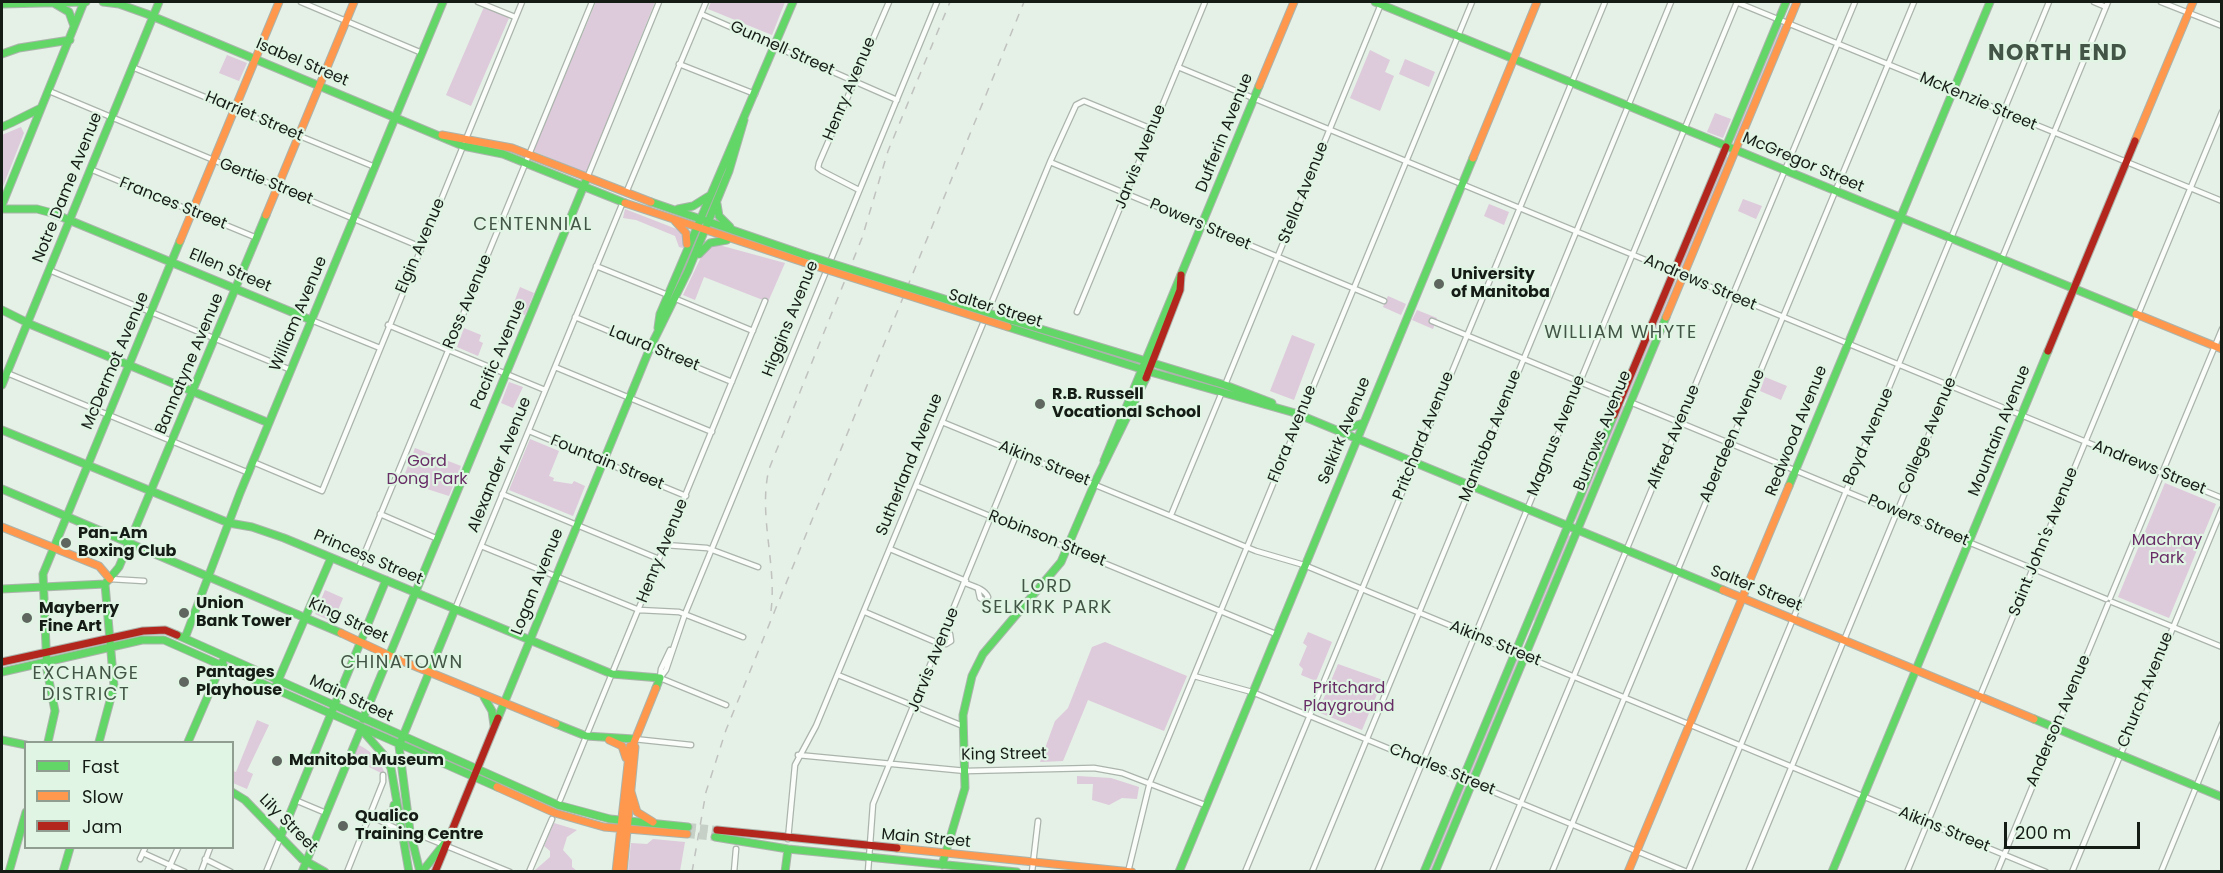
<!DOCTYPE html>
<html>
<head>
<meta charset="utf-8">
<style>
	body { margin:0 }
	#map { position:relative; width:2223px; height:873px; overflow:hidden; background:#e5f0e6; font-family:Poppins,sans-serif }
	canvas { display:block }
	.frame { position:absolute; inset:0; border:3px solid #151c16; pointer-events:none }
	.legend { position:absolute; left:24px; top:741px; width:210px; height:108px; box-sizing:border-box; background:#e0f5e3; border:2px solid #8f9e91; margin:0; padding:8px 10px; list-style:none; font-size:18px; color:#151c16 }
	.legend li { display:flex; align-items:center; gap:12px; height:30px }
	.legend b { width:30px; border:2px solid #8f9e91 }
	.scale { position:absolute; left:2004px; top:822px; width:136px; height:27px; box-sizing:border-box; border:3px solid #151c16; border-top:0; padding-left:8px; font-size:18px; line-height:21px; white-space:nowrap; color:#151c16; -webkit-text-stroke:4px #e0f5e3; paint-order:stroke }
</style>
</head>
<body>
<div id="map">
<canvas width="2223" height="873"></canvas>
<div class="frame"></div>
<ul class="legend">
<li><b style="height:8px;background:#63d668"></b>Fast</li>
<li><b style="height:8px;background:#ff974d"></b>Slow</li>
<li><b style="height:8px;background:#b3261e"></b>Jam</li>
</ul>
<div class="scale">200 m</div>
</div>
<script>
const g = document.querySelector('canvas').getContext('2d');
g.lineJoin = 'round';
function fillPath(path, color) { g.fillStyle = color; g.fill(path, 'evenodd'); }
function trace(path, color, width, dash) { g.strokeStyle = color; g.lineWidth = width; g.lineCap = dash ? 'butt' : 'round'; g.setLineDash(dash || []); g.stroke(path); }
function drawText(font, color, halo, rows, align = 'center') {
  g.font = font + ' Poppins,sans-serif'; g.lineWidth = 4.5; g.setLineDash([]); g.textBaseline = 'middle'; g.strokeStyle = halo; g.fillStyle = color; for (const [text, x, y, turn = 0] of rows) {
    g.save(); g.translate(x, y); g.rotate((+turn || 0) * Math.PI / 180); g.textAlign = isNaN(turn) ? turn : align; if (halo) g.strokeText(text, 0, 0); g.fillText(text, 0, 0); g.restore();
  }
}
fillPath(new Path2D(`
	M596,2H655L586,173L533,151Z
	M711,2H785L772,35L708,9Z
	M484,7L509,18L471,106L446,95Z
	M1780,24L1783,27L1735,142L1732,137Z
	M1370,50L1390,60L1385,72L1394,76L1380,111L1350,98Z
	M227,55L247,63L239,81L219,73Z
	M1405,59L1435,72L1429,87L1399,74Z
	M1715,113L1731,119L1723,138L1707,132Z
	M21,127L24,133L2,189V135Z
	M1726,154L1728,159L1681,270L1678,268Z
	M1743,199L1762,206L1756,219L1738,211Z
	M1489,204L1509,212L1504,225L1484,216Z
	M625,209L679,230L684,239L683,248L679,247L675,236L636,220L623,218Z
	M719,245L785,263L768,302L704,277L695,300L683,295L703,253L708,248Z
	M1673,280L1676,281L1627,399L1625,397Z
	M520,287L534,293L525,315L511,310Z
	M1388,296L1406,304L1401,315L1383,307Z
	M1417,310L1437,318L1433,329L1412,320Z
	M464,328L481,335L479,341L483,343L478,356L457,347Z
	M1292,335L1315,344L1294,400L1270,391Z
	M1765,377L1787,386L1781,400L1760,391Z
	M509,382L523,387L513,408L501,403Z
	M1622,405L1625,407L1576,522L1575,518Z
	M530,439L559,451L549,476L554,478L553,481L572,484L574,481L585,486L573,516L509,490Z
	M415,448L461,466L449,496L402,481Z
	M2165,483L2216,504L2169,618L2118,597Z
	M1568,534L1571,537L1535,621L1532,619Z
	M325,590L343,598L333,622L315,614Z
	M1308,632L1332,642L1316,681L1301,675L1303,669L1299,665L1307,646L1303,643Z
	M1105,642L1187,676L1164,731L1088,700L1063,761L1040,762L1055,721L1068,708L1092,647Z
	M1516,658L1519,661L1471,777L1467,778Z
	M1338,664L1383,680L1362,730L1318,712Z
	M257,720L269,725L247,771L253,774L247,789L233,783V771L236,772Z
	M359,745C375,753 384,765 387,782L383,774L353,759Z
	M1077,776L1111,778L1139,787L1137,799L1122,798L1109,805L1092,800L1093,784H1077Z
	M1465,784L1467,786L1431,871L1427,872Z
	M554,823L577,830L567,837L563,850L572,860V867L577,871H534L550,857V851L544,846Z
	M653,839L685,842L680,871H628L631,843L647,844Z`), '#ddcadb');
trace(new Path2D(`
	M688,827L717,830
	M687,834L715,837`), '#c6d0c7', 8, [8, 4]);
const street = new Path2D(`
	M301,2L422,53
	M478,2L515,17
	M1736,2L2222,201
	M2094,2L2106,7
	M2161,2L2222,26
	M701,14L897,100
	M679,64L755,94
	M132,67L375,167
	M1178,67L2222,498
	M49,91L421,247
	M1050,162L1384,301
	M90,169L257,238
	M587,178L659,2
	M859,190L822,171L818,168L819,163L889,2
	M626,193L706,2
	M596,266L668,295
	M49,270L291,370
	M676,299L753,331
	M1077,312L1205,2
	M575,317L732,382
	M311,320L380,348
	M1432,321L1621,399
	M388,325L545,390
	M555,367L712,432
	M7,373L249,473
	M1225,385L1381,4
	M1630,402L2106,599
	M942,422L1256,551L1304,565L2046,872
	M529,431L686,496
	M253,462L322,491L522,2
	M917,486L1276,634
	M502,494L659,559
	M380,514L438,539
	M1171,515L1222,392
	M665,545L707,548L758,567
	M481,546L639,610L679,612L743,637
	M890,549L966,581
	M358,569L592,2
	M110,579L144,581
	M965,583C973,586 985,589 988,597L985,601L980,598L978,589
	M2110,598L2222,329
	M2112,602L2222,647
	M455,609L623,202
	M865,612L940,644
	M941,642L946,644L951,641L950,634L945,632
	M838,675L963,726
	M1194,676L1252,692L1687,872
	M660,678L666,670L685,614L937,2
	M660,678L726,705
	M660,678L661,669L670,650
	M634,739L691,745
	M798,755L966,771L1094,768L1122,773L1205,805
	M295,800L326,813
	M560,800L765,301
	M375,818L399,830
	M410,831L510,872
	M788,839L795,765L816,726L1050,162L1076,105L1084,101L1152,129
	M143,853L185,872
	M140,859L145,848
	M205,859L231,872
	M167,872L178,848
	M201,872L210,848
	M266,872L280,838
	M347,872L383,782V775
	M529,872L552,819
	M734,872L736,849
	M868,872L873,804L1017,453
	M1032,872L1038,821
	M1128,872L1150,782L1472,2
	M1245,872L1605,2
	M1312,872L1671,2
	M1377,872L1737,2
	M1492,872L1855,2
	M1552,872L1914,2
	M1688,872L2049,2
	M1748,872L2108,2
	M1907,872L2222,112
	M1997,872L2108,604
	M2072,872L2222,509
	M2161,872L2222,724`);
const fast = new Path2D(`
	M52,2L69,12L74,26
	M103,2L119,4L147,14L463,146L503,154L625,203
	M1375,2L2136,314
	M2,4L86,2
	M2,54L19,48L70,40
	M11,123L41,108
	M2,127L11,123
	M1726,147L1786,2
	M651,202L805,255
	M717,204L719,216L730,227
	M2,205L84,2
	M2,209H37L52,213L311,320
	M678,209L693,206L709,196
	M699,254L710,243L727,240
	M2,310L32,325L269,423
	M1011,320L1225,385L1272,403
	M1008,327L1154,373L1295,413L1723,590
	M658,328L660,314L793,2
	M2,385L159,2
	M2,430L229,523L252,527L284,538L612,674L660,678L656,688
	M1340,431L1363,423
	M1104,461L1259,86
	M1789,486L1990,2
	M2,489L341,633
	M2,589L105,584
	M177,635L558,805L610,819L688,827
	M185,638L240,493L443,2
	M2,672L142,640H164L497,787
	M274,690L331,558
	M484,697L492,711L494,725
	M498,718L650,348L688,271L729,171L744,120
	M363,719L587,178
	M2034,719L2222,797
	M556,724L586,736L634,739
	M2,740L26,745
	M48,742L55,711L47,670L43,574L180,241
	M99,742L114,686L105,584L119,567L266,215
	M188,742L223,661
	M232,792L245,800L302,859L325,872
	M373,817H383L393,811L394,805
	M715,837L788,849L1017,872
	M280,838L386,580
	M942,865L965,788L963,715L972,676L983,654L1061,562L1097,478L1146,378
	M9,872L26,812
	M63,872L70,848
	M302,872L361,729L383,754L391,768L409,872
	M420,872L410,831L399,746L455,609
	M422,872L444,844
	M785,872L788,849
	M1179,872L1473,158
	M1424,872L1614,415
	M1435,872L1666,317
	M1832,872L2048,351`);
const slow = new Path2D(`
	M1259,86L1294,2
	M442,135L512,148L651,202
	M2135,141L2193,2
	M1473,158L1537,2
	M625,203L803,262
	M266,215L354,2
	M675,221L686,233L687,244
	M180,241L279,2
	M2136,314L2222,349
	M1666,317L1797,2
	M2,527L99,566L110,579
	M1723,590L2034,719
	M341,633L390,656L556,724
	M609,740L622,746L626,758
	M497,787L555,813L604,827L687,834
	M631,792L637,812L653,822
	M897,848L1132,872
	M616,872L630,746L633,745L656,688
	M623,872L635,747L633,745
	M1628,872L1789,486`);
const jam = new Path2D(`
	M2048,351L2135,141
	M1146,378L1180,290L1181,275
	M1614,415L1726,147
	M2,662L143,631L165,630L177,635
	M717,830L897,848
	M435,872L498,718`);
trace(street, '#abb4ac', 7);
trace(fast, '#abb4ac', 9);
trace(slow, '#abb4ac', 9);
trace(jam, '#abb4ac', 9);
trace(street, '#fbfdfb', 4.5);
trace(fast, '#63d668', 7);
trace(slow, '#ff974d', 7);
trace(jam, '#b3261e', 7);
trace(new Path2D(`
	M771,611C777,564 758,516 769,469L862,238L888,151L950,2
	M692,872L706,792L726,730L1024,2`), '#c0c2c0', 1.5, [8, 8]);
const fastBridge = new Path2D(`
	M805,255L1011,320`);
const slowBridge = new Path2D(`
	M803,262L1008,327`);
trace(fastBridge, '#abb4ac', 9, []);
trace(slowBridge, '#abb4ac', 9, []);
trace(fastBridge, '#63d668', 7);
trace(slowBridge, '#ff974d', 7);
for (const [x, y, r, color] of [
	[1439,284,6,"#5e665f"],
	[1040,404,6,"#5e665f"],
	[66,543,6,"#5e665f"],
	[184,613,6,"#5e665f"],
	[27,618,6,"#5e665f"],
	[184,682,6,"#5e665f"],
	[277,761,6,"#5e665f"],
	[343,826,6,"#5e665f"]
]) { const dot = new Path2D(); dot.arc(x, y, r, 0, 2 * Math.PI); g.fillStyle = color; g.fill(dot); trace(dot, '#e0f5e3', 2); }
drawText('16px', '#151c16', '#e0f5e3', [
	["Gunnell Street",782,49,24],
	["Isabel Street",302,63,23],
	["Henry Avenue",850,89,-67],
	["McKenzie Street",1978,102,23],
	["Harriet Street",254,117,23],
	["Dufferin Avenue",1225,133,-68],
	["Jarvis Avenue",1141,157,-68],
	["McGregor Street",1803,163,23],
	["Gertie Street",266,182,22],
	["Notre Dame Avenue",68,188,-68],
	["Stella Avenue",1304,193,-68],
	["Frances Street",173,204,22],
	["Powers Street",1200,225,23],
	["Elgin Avenue",421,246,-67],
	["Ellen Street",230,271,23],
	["Andrews Street",1700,283,23],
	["Ross Avenue",468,302,-67],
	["Salter Street",995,309,17],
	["William Avenue",299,314,-67],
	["Higgins Avenue",791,319,-68],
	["Laura Street",654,349,22],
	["Pacific Avenue",499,355,-67],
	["McDermot Avenue",116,361,-67],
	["Bannatyne Avenue",190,364,-67],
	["Selkirk Avenue",1345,431,-68],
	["Burrows Avenue",1603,431,-68],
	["Redwood Avenue",1797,431,-68],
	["Mountain Avenue",2000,431,-68],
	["Flora Avenue",1293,434,-68],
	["Pritchard Avenue",1424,436,-68],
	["Manitoba Avenue",1491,436,-68],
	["Magnus Avenue",1557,436,-68],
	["Aberdeen Avenue",1733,436,-67],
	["College Avenue",1928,436,-67],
	["Alfred Avenue",1674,437,-67],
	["Boyd Avenue",1869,437,-67],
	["Fountain Street",607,463,22],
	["Aikins Street",1044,464,22],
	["Alexander Avenue",500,465,-68],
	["Sutherland Avenue",910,465,-68],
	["Andrews Street",2149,468,22],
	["Powers Street",1918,521,23],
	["Robinson Street",1047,539,22],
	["Saint John's Avenue",2044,542,-68],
	["Henry Avenue",663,551,-68],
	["Princess Street",368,558,23],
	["Logan Avenue",538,582,-68],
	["Salter Street",1756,589,22],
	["King Street",348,621,25],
	["Aikins Street",1495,644,22],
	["Jarvis Avenue",934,660,-68],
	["Church Avenue",2146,690,-68],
	["Main Street",351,699,25],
	["Anderson Avenue",2059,721,-67],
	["King Street",1004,755,-1],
	["Charles Street",1442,770,22],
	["Lily Street",288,824,45],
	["Aikins Street",1944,830,22],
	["Main Street",926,839,5]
]);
drawText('bold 16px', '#151c16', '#e0f5e3', [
	["University",1451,275],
	["of Manitoba",1451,293],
	["R.B. Russell",1052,395],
	["Vocational School",1052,413],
	["Pan-Am",78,534],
	["Boxing Club",78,552],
	["Union",196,604],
	["Bank Tower",196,622],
	["Mayberry",39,609],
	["Fine Art",39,627],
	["Pantages",196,673],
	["Playhouse",196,691],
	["Manitoba Museum",289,761],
	["Qualico",355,817],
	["Training Centre",355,835]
], 'left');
drawText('16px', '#682c66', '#e0f5e3', [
	["Gord",427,462],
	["Dong Park",427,480],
	["Machray",2167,541],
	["Park",2167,559],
	["Pritchard",1349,689],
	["Playground",1349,707]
]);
g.letterSpacing = '1.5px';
drawText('18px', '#435546', '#e0f5e3', [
	["CENTENNIAL",533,225],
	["WILLIAM WHYTE",1621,333],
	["LORD",1047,587],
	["SELKIRK PARK",1047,608],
	["CHINATOWN",402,663],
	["EXCHANGE",86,674],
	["DISTRICT",86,695]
]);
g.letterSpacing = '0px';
g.letterSpacing = '1.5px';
drawText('bold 22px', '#435546', '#e0f5e3', [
	["NORTH END",2058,54]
]);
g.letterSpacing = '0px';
</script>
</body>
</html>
